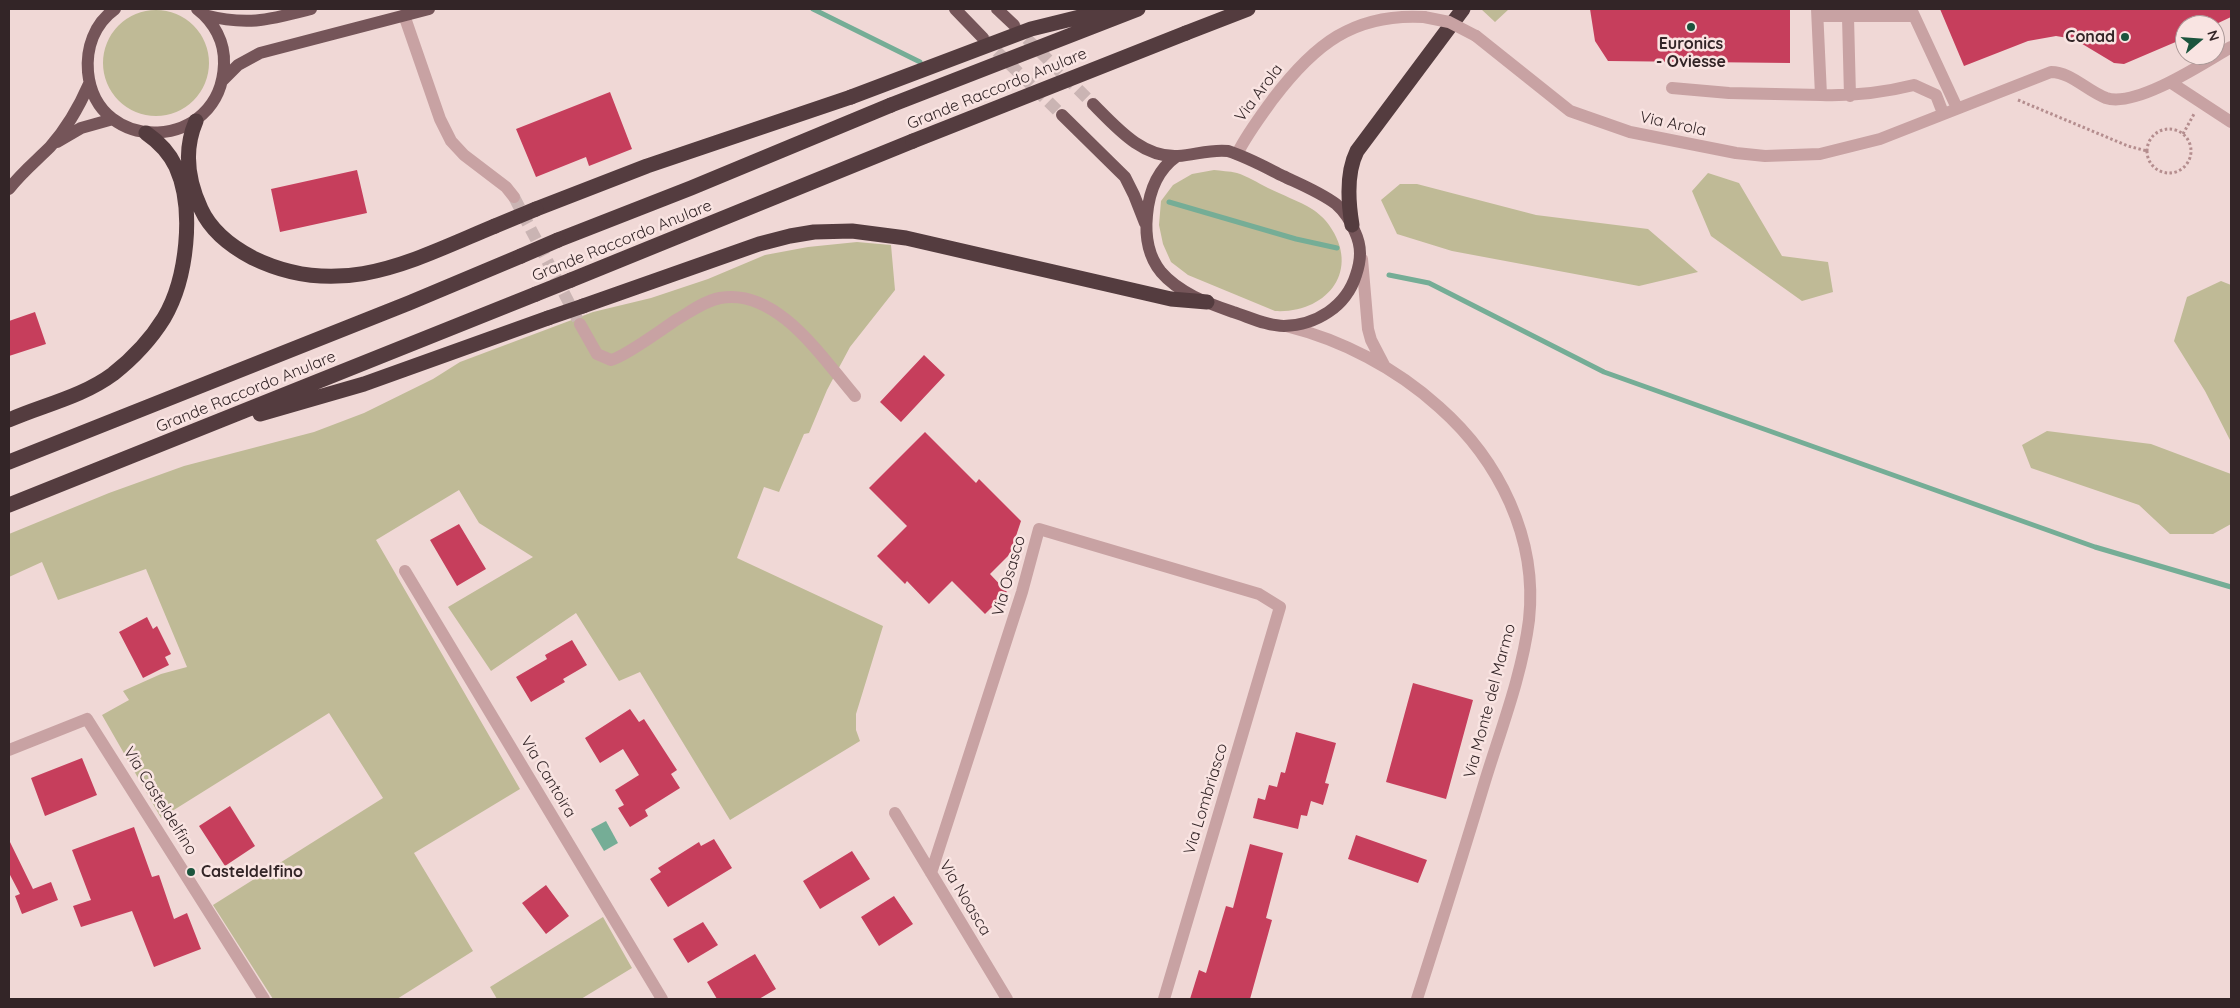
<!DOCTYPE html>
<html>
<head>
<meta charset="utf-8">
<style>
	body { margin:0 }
	#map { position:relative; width:2240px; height:1008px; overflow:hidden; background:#f0d8d6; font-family:Quicksand,sans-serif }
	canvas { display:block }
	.frame { position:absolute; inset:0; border:10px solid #332527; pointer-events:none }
	.north { position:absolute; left:2175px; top:15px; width:50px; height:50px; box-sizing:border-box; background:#f9e4e2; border:1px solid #aa9897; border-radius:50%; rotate:72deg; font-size:14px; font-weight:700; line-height:20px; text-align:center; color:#332527 }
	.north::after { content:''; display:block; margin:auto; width:18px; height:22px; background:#1b543d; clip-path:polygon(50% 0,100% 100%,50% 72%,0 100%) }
</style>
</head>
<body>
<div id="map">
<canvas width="2240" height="1008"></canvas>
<div class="frame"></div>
<div class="north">N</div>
</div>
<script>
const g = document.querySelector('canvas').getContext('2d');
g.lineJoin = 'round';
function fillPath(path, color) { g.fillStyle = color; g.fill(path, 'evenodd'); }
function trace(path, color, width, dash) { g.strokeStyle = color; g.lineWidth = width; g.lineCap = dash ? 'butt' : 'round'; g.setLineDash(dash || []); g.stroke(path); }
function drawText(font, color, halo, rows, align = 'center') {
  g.font = font + ' Quicksand,sans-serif'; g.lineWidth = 5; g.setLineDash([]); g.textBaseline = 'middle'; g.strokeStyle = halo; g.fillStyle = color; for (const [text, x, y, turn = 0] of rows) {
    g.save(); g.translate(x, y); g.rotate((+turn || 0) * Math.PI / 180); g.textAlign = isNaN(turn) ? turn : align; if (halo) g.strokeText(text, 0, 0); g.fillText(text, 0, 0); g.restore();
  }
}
fillPath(new Path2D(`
	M1481,9H1509L1495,22Z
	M103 63a53 53 0 1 1 106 0a53 53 0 1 1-106 0Z
	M1214,170C1221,171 1229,171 1237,173C1247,176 1258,183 1268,188C1282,195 1299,201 1312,209C1318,213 1325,219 1329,225C1362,271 1326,314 1275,311L1188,275L1171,262L1163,244L1159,225L1161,201L1173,185L1192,174Z
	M1708,173L1739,183L1782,256L1828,262L1833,292L1802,301L1711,236L1692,191Z
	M1400,184H1417L1536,215L1648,229L1698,272L1639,286L1452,251L1397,234L1381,200Z
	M857,242L891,245L895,290L850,347L827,390L809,433L804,434L779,492L764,487L737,558L883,626L856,714V730L860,741L730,820L640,672L619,681L576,613L491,671L448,607L533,557L479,523L459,490L376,540L520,789L414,853L473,951L397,999H273L213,905L383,798L329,713L161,818L102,715L129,700L123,691L161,674L187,667L146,569L58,600L42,562L9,577V534L109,493L184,466L314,432L364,413L433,379L460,362L593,312L651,298L708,279L765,255L808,247Z
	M2221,281L2231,285V442L2205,391L2174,341L2187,297Z
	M2047,431L2151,444L2231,474V524L2213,534H2170L2139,505L2031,468L2022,445Z
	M603,917L632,968L581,999H497L490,987Z`), '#bfba96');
fillPath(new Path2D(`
	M606,821L618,843L604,851L591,829Z`), '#75ad96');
trace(new Path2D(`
	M813,9L920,62
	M1169,202L1296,239L1337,248
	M1389,275L1429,283L1604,372L2095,547L2231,587`), '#75ad96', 5);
fillPath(new Path2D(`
	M1590,9H1790V63L1608,61L1595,41Z
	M1940,9H2231V17L2214,25H2185V38L2124,64L2114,63L2074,39L2056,36L2028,41L1964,66Z
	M610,92L632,149L589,166L586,157L536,177L516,129Z
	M357,170L367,213L280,232L271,189Z
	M35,312L46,344L9,356V321Z
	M924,355L945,375L901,422L880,402Z
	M925,432L976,483L979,479L1021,521L1010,554L990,574L1007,592L985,614L952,581L929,604L907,581L905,584L877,556L907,526L869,488Z
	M459,524L486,569L457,586L430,540Z
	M147,617L153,629L157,626L171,654L165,657L169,665L143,678L119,632Z
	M572,640L587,665L563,679L565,682L531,702L516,677L547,659L545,655Z
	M1413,683L1473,700L1446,799L1386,782Z
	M630,709L639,722L644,719L664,750L677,770L671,774L680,788L645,810L648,816L630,827L618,808L624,805L615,790L639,775L623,749L600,763L585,738Z
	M1296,732L1336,743L1325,783L1329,784L1323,805L1311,801L1307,816L1301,815L1298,829L1253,818L1258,798L1265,800L1269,785L1277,787L1281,772L1285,773Z
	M82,758L97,795L45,816L31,778Z
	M230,806L255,846L225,866L199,826Z
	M134,827L152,877L159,875L174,919L187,913L201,949L154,967L132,911L81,927L73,906L91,900L72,850Z
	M1356,835L1427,860L1418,883L1348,859Z
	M714,839L732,868L668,907L650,879L661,872L658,868L699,842L701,846Z
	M9,840L33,889L51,882L58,900L22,914L15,896L20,894L9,873Z
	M1250,844L1283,853L1266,918L1272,920L1250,999H1190L1199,970L1206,973L1226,906L1233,908Z
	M852,851L870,879L820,909L803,881Z
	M546,885L569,916L546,934L522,903Z
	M894,896L913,924L879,946L861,917Z
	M703,922L718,945L688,963L673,939Z
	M755,954L776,989L759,999H717L707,982Z`), '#c63e5c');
trace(new Path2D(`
	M514,197L580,324`), '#cab4b3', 12, [12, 6]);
trace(new Path2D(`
	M1014,26L1093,104
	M984,39L1062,115`), '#cab4b3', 12, [12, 6]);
trace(new Path2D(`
	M2018,100L2128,146L2147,151
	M2147 151a22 22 0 1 1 44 0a22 22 0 1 1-44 0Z
	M2183,134L2194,114`), '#b48d8e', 3, [2.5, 2.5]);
trace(new Path2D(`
	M1817,9L1821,95C1853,96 1882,93 1914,85L1936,95L1943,113
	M1911,9L1957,108
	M404,15L440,119L451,141L464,155L506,187L514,197
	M1818,16H1914
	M1848,17L1850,96
	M1476,36L1570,111L1630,132L1736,153L1765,156L1820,154L1880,139L2051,72C2071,72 2087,91 2106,98C2136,108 2204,63 2231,47
	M2170,82L2231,122
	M1672,88L1729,93L1821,95
	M1237,154C1247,134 1260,117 1273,99C1314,45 1353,13 1424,17
	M1362,259L1368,329L1371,340L1385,367
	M580,324L597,354L611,360C626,356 661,330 676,320C690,312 704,301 720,298C777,287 823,359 855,396
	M1286,326C1342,340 1396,368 1439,407C1499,460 1538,538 1529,620C1522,675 1501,729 1485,781C1463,854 1440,927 1417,999
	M405,571L662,999
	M9,750L87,719L264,999
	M895,813L1007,999
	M931,873L1022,592L1039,529L1259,594L1280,607L1164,999`), '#c8a2a3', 12);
trace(new Path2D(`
	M115,9C94,24 86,48 88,72C96,156 221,152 224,64C225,42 214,22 197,9
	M955,9L983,38
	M997,9L1014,25
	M204,15C248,26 268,20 311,9
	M223,80L238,65L260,53L429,9
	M1093,104C1116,127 1142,158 1178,156C1195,155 1210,149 1228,151C1247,157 1265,167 1283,176C1300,184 1320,192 1336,204C1344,211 1351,222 1355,232C1362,247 1361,260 1356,275C1346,307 1316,325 1284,326C1267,326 1249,317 1233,312C1207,303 1179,293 1161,272C1148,256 1145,235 1147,215C1149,192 1157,170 1177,156
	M1062,115L1125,177L1134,195L1145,223
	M57,142L81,128L113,119
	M9,189C21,173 36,161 50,147C67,128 79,107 89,84`), '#755559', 12);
trace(new Path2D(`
	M1186,33L1248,9
	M196,121C183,151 188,181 201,209C211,231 232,247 253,258C341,301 413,260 495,226
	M536,209L647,166L851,97
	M1352,225C1348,201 1346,173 1357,151L1463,9
	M558,240L691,188L891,105
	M571,280L913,141
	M583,306L759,244L790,236L814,232L852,231L906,238L1171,299L1207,302
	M260,414L364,384L548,318
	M9,420C43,405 82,397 113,374C132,359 151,339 164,318C187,279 195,209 176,167C169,152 159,142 146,133
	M9,462L409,303L521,256
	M9,505L536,294`), '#543c3f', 15);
trace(new Path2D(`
	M1424,17L1449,22L1476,36`), '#c8a2a3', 12);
trace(new Path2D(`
	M851,97L1031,29L1112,9
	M891,105L1138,9
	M913,141L1186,33
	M495,226L536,209
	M521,256L558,240
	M536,294L571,280
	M548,318L583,306`), '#543c3f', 15);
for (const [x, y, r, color] of [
	[1691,27,5,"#1b543d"],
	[2125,37,5,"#1b543d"],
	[191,872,5,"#1b543d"]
]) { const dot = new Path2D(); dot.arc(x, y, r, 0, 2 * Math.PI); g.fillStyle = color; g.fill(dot); trace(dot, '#f9e4e2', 2); }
drawText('bold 16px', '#332527', '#f9e4e2', [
	["Conad",2115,37],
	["Euronics",1691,44,"center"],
	["- Oviesse",1691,62,"center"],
	["Casteldelfino",201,872,"left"]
], 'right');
drawText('16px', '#332527', '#f9e4e2', [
	["Grande Raccordo Anulare",997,89,-22],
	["Via Arola",1259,93,-53],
	["Via Arola",1673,124,12],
	["Grande Raccordo Anulare",622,241,-22],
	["Grande Raccordo Anulare",246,392,-22],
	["Via Osasco",1009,576,-74],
	["Via Monte del Marmo",1490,701,-75],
	["Via Cantoira",548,777,59],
	["Via Lombriasco",1206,799,-73],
	["Via Casteldelfino",160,801,58],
	["Via Noasca",965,898,59]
]);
</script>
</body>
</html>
